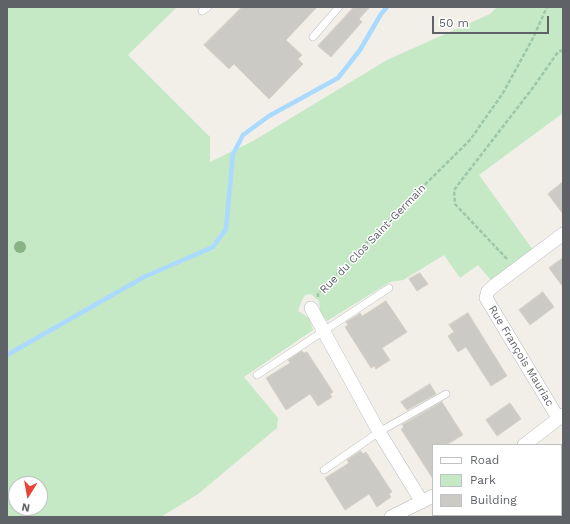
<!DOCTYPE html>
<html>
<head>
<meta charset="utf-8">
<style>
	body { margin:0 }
	#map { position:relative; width:570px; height:524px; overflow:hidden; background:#f1efe8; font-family:"Work Sans",sans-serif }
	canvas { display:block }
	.frame { position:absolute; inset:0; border:8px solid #5f6368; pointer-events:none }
	.legend { position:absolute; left:432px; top:444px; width:130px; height:72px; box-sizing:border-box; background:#fff; border:1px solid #bfc1c3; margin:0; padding:5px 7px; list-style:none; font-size:12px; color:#5f6368 }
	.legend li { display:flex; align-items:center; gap:8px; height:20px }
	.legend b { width:20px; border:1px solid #bfc1c3 }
	.north { position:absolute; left:8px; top:476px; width:40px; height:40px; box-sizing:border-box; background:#fff; border:1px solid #bfc1c3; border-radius:50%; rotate:191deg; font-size:11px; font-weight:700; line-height:16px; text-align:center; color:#5f6368 }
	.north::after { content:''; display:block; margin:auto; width:14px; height:18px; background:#ea4335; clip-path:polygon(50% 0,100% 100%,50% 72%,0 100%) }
	.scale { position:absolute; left:432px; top:16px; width:117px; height:18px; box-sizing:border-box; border:2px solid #5f6368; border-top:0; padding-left:5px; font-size:12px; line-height:14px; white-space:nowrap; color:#5f6368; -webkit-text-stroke:3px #fff; paint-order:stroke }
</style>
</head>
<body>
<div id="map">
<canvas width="570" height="524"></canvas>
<div class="frame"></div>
<ul class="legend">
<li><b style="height:5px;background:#fff"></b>Road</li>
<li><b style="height:11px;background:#c5e8c5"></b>Park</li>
<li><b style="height:11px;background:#cccac5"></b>Building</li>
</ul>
<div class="north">N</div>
<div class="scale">50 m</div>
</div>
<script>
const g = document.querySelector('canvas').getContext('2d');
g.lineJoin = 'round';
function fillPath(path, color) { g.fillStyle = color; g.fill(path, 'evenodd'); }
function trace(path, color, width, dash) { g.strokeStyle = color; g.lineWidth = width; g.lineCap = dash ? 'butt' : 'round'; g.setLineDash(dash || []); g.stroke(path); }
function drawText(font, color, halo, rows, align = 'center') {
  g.font = font + ' "Work Sans",sans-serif'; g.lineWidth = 3; g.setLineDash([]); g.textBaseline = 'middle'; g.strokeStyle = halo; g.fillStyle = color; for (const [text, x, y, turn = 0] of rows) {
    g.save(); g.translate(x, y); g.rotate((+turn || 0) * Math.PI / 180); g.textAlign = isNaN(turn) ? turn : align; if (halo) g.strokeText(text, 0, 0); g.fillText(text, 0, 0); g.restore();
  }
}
fillPath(new Path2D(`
	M7,7H177L128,55L210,137V162L253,141L387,60L490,14L497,7H563V113L479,175L536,254L495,285L478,265L460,278L444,255L403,280L390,282L327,321L320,312L319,301L311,294L305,295L301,302L298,311L309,318L313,330L244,377L278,418L277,428L198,494L161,517H7ZM16,484H40V508H16Z`), '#c5e8c5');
trace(new Path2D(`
	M7,355L144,277L213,247L226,229L233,154L243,135L269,116L338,78L360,50L381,14L387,7`), '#aadaff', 4.5);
const building = new Path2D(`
	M242,7H317L286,40L302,55L298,59L303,64L269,99L234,64L229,69L204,45Z
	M354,7H370L359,19L362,22L331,57L318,46Z
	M563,182V214L548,194Z
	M563,258V287L549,268Z
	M420,273L428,284L417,291L409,279Z
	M543,292L554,307L530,325L519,310Z
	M386,301L407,332L382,348L390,360L376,369L374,366L371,368L345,327L348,325L346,322L356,316L360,313L362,316Z
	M468,313L507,376L491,386L466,347L458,352L448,336L454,332L449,325Z
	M302,351L304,353L307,352L333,392L330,394L332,397L318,406L310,394L286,410L266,378L290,363L288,360Z
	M430,384L436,394L407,410L401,402Z
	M442,402L463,435L446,445H433V479L401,429L404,427L402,425Z
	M510,403L521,419L497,436L486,420Z
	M361,451L363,454L366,452L392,492L389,494L391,497L377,507L369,494L345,510L325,478L349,463L347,460Z`);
fillPath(building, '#cccac5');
trace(building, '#d6d1c6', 1);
const lane = new Path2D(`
	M202,11L208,7
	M313,37L339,7
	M257,375L389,288
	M324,470L379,432L446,394`);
const street = new Path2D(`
	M311,308L379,432L422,502
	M558,418L486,298L488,291L495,285L563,234
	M524,445L563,415
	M517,515L518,517
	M391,517L433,496`);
trace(lane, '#b5b8bc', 8);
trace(street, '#b5b8bc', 14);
trace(new Path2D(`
	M507,259L455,204L454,190L532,89L558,52L563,50
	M318,297V294L373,236L470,140L503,93L533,38L547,7`), '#9cc7a9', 2.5, [4, 2]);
trace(lane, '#fff', 7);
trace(street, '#fff', 13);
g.fillStyle = '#89b387';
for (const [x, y] of [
	[20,247]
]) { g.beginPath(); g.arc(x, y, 6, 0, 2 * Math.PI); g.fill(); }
drawText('11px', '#5f6368', '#fff', [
	["Rue du Clos Saint-Germain",373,239,-46],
	["Rue François Mauriac",521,356,59]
]);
</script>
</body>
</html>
